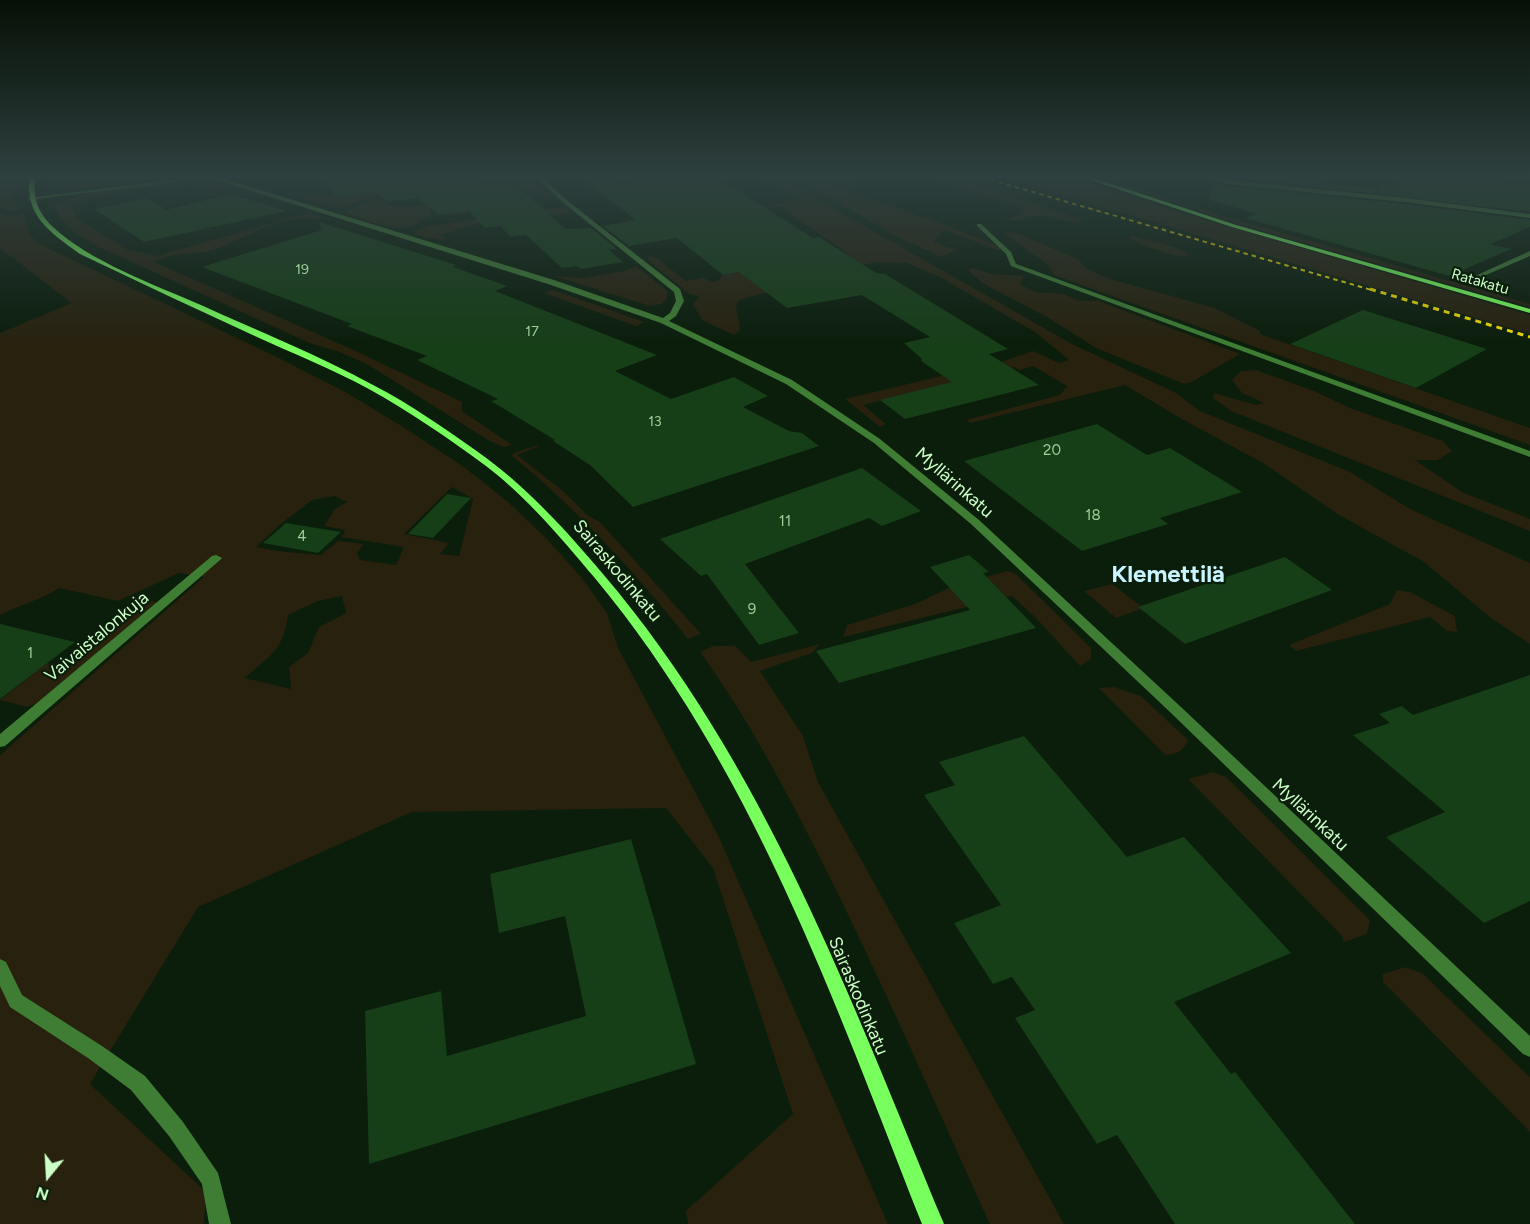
<!DOCTYPE html>
<html>
<head>
<meta charset="utf-8">
<style>
	body { margin:0 }
	#map { position:relative; width:1530px; height:1224px; overflow:hidden; background:#0b1d0b; font-family:Figtree,sans-serif }
	canvas { display:block }
	.north { position:absolute; left:18px; top:1146px; width:60px; height:60px; -webkit-text-stroke:4px #0b1d0b; paint-order:stroke; rotate:198deg; font-size:16px; font-weight:700; line-height:24px; text-align:center; color:#cbffc6 }
	.north::after { content:''; display:block; margin:auto; width:21px; height:27px; background:#cbffc6; clip-path:polygon(50% 0,100% 100%,50% 72%,0 100%) }
</style>
</head>
<body>
<div id="map">
<canvas width="1530" height="1224"></canvas>
<div class="north">N</div>
</div>
<script>
const g = document.querySelector('canvas').getContext('2d');
g.lineJoin = 'round';
function fillPath(path, color) { g.fillStyle = color; g.fill(path, 'evenodd'); }
function trace(path, color, width, dash) { g.strokeStyle = color; g.lineWidth = width; g.lineCap = dash ? 'butt' : 'round'; g.setLineDash(dash || []); g.stroke(path); }
function drawText(font, color, halo, rows, align = 'center') {
  g.font = font + ' Figtree,sans-serif'; g.lineWidth = 4.5; g.setLineDash([]); g.textBaseline = 'middle'; g.strokeStyle = halo; g.fillStyle = color; for (const [text, x, y, turn = 0] of rows) {
    g.save(); g.translate(x, y); g.rotate((+turn || 0) * Math.PI / 180); g.textAlign = isNaN(turn) ? turn : align; if (halo) g.strokeText(text, 0, 0); g.fillText(text, 0, 0); g.restore();
  }
}
fillPath(new Path2D(`
	M0,175H23L11,200L22,211L0,209Z
	M51,175H201L66,189L55,188L49,183Z
	M503,175H518L492,181L384,192L337,209L299,197L349,195L364,194L366,191Z
	M758,175H774L1072,344L1176,393L1200,411L1350,472L1410,509L1530,563V644L1491,618L1424,562L1339,515L1263,463L1180,418L1125,385L970,423L966,420L1060,395L1067,386L1033,366L1019,370L1014,367L863,405L886,424L880,427L845,399L1004,361L1033,351L1059,363L1069,360L1035,332L940,277L907,263L876,262L788,281L776,290L738,300L736,307L740,329L734,335L702,320L693,304L700,296L689,294L648,260V256L656,258L686,281L703,278L713,282L718,281L723,275L847,253L785,210V206L766,207L803,198Z
	M791,175H872L834,186L953,228L1000,247L1001,251L944,230L933,242L956,250L941,257L894,235Z
	M926,175H940L973,184L1084,221C1067,225 1053,214 1037,216C1024,217 1017,223 1004,220L1019,215L1024,209Z
	M984,175H1065L1175,211L1530,315V334L1013,180Z
	M1089,175L1206,211L1530,304V307L1244,226Z
	M532,180L554,198H548L538,190C525,192 507,192 494,197C474,205 471,217 445,214L457,212L431,206L428,209L431,217L419,219L420,222C400,236 366,221 346,212L374,199H379L394,206L411,207L446,202Z
	M200,182L229,187C218,192 204,185 192,184C163,184 98,194 71,204L76,218L128,250L157,256L303,214L322,216L316,220C285,210 243,241 213,250C194,255 171,252 154,262L358,352L462,402V411L512,445L503,447L488,440L365,363L337,351L312,344L101,248C84,238 61,226 54,207C75,188 170,183 200,182Z
	M564,207L570,213L554,215L548,213L478,223L440,235L447,239L441,240L414,234L418,230L430,226Z
	M0,212L10,216L25,214L29,235L39,244L277,357L349,394L400,425L464,467L507,501L547,539L582,578L607,613L618,648L718,835L888,1224H688L686,1211L793,1114L713,868L666,808L412,812L198,907L90,1084L206,1192L204,1224H0V755L204,577L179,573L118,601L59,588C41,600 20,605 0,615V333L72,303L0,248ZM452,487L473,499L459,556L440,554L449,543L404,534ZM335,496L347,502L335,509L324,526L345,530L342,537L404,547L396,565L360,560L357,553L364,544L338,541L321,555L277,551L256,547L282,523L312,500ZM342,596L346,613L319,627L308,653L289,667L291,689L245,678C270,655 283,652 288,615L318,601Z
	M1014,232L1077,259L1089,270L1110,279L1214,308L1260,331V334L1530,428V445L1054,275L1047,264L1004,233Z
	M1131,236L1165,244L1188,253L1187,257C1167,255 1147,247 1129,238Z
	M636,266L667,291V299L661,304L650,306L554,276L583,278L624,271Z
	M972,268L991,274L1024,276L1020,284L1035,292L1064,294L1079,301H1098L1240,354L1192,382L1184,384L1096,348L1047,317L984,284L968,270Z
	M553,290L644,322L636,326L544,293Z
	M1256,370L1314,391L1350,408L1443,441L1452,451L1438,460H1415L1462,492L1530,519V531L1231,411L1213,398L1214,393L1256,405L1264,403L1242,393L1232,380L1241,371Z
	M537,445L539,446L517,455L563,491L587,515L600,522L701,634L688,639C635,572 578,510 512,456L514,453Z
	M1008,571L1016,574L1091,648V659L1080,666L1036,618L1012,596L843,637L847,625L915,604L953,586Z
	M1112,584L1141,606L1138,607L1141,609L1116,618L1084,591Z
	M1397,590L1410,592L1455,616L1457,632L1447,631L1430,617L1296,651L1289,645L1390,604Z
	M154,601L157,604L38,703L27,707L0,700L47,663L65,666L145,602Z
	M820,644L812,653L760,671L803,736L818,782L1064,1224H990L987,1218C936,1105 886,991 831,880C792,802 752,724 700,652L713,646H735L751,662Z
	M1114,687L1141,696L1188,740C1184,751 1176,755 1165,755L1099,688Z
	M1213,772L1226,777L1370,920L1367,934L1344,942L1342,936L1188,779Z
	M1405,967L1422,973L1530,1077V1132L1383,982V974Z`), '#27210e');
fillPath(new Path2D(`
	M320,175H487V184L511,181L566,229L591,228L617,249L609,250L623,262L581,269L577,266L562,268L526,235L511,237L500,226L485,228L469,211L439,215L418,198L387,202L377,191L335,197Z
	M609,175L621,183L674,175H713L813,238L819,237L876,273L885,274L1008,349L989,354L1039,385L905,419L880,400L952,382L921,361L922,359L904,343L930,337L862,295L787,308L739,272L723,275L677,238L629,246L603,226L636,220L581,178Z
	M1239,175L1292,180V177L1326,180V184L1381,189L1379,184L1397,186L1394,175H1437L1530,183V212L1220,176Z
	M1216,183L1226,186L1405,204L1530,220V227L1491,244L1511,249L1449,276L1246,218L1257,214L1207,199Z
	M230,194L287,211L144,242L94,209L147,198L166,210Z
	M319,222L456,265L453,267L507,286L495,291L657,355L615,371L671,399L734,377L768,396L743,407L789,431L802,433L819,446L633,507L590,465L553,441L555,440L491,401L498,399L417,360L427,356L347,326L352,324L202,267L322,230Z
	M1363,310L1487,349L1416,388L1290,344Z
	M1097,424L1147,455L1170,448L1242,492L1160,518L1168,524L1082,551L964,461Z
	M862,468L921,511L882,526L869,518L745,564L799,633L759,645L707,574L701,576L660,539Z
	M447,494L471,498L433,538L408,534Z
	M286,523L341,532L318,553L263,543Z
	M969,555L989,572L983,573L1036,628L839,683L816,651L970,610L930,567Z
	M1285,557L1332,590L1185,644L1138,607Z
	M0,624L75,642L0,699Z
	M1530,675V901L1484,923L1386,837L1445,812L1353,735L1390,723L1379,714L1402,706L1413,715Z
	M1024,736L1127,857L1184,837L1291,953L1174,1002L1231,1074L1235,1072L1355,1224H1175L1117,1135L1097,1144L1015,1018L1035,1010L1012,977L993,984L954,923L1001,905L924,795L955,785L939,762Z
	M631,839L696,1064L369,1164L365,1011L441,991L447,1056L586,1016L565,916L499,933L490,874Z`), '#163e17');
fillPath(new Path2D(`
	M211,175H219L218,177L554,280L663,318L670,313L676,301L674,292L565,204L533,175H539L569,202L680,289L684,301L676,316L669,321L792,380L880,439L979,520L1181,707L1530,1036V1057L1523,1054L1171,713L971,524L874,443L786,384L661,323L548,284L210,178L30,200L27,198Z
	M1199,175H1208L1226,180L1405,198L1530,214V218L1405,202L1226,184Z
	M1490,175L1530,176V180L1493,177Z
	M977,224H981L1011,252L1016,264L1530,451V457L1011,266L1006,254L977,226Z
	M1530,251V256L1479,278L1473,277Z
	M216,555L222,558L220,560L5,746L0,747V734L212,556Z
	M0,959L6,962L22,995L102,1046L145,1076L183,1122L218,1173L231,1224H209L202,1184L169,1136L131,1090L88,1058L10,1007L0,986Z`), '#3f7d34');
fillPath(new Path2D(`
	M30,175H36C32,196 37,212 53,227C89,261 155,285 201,305C258,331 318,355 373,385C410,404 444,428 478,452C526,486 565,529 603,574C764,763 850,997 944,1224H922C833,998 752,767 594,577C561,538 527,497 486,466C448,438 409,411 367,388C332,369 294,354 257,337C198,310 139,282 80,254C51,233 23,215 30,175Z
	M1075,175H1084L1236,225L1530,309V313L1232,227Z`), '#78ff5d');
trace(new Path2D(`
	M974,175L1375,291`), '#f1dc00', 2, [4.5, 4]);
trace(new Path2D(`
	M1370,289L1530,337`), '#f1dc00', 3, [6, 5]);
const sky = g.createLinearGradient(0, 0, 0, 346);
sky.addColorStop(0, '#061006');
sky.addColorStop(0.51, '#2e403f');
sky.addColorStop(1, '#2e403f00');
g.fillStyle = sky;
g.fillRect(0, 0, 1530, 346);
drawText('14px', '#9ecf9a', null, [
	["19",302,270],
	["17",532,332],
	["13",655,422]
]);
drawText('15px', '#cbffc6', '#0b1d0b', [
	["Ratakatu",1480,282,16]
]);
drawText('15px', '#9ecf9a', null, [
	["20",1052,451],
	["18",1093,516],
	["11",785,522],
	["4",302,537],
	["9",752,610],
	["1",30,654]
]);
drawText('18px', '#cbffc6', '#0b1d0b', [
	["Myllärinkatu",954,483,41],
	["Sairaskodinkatu",617,571,50],
	["Vaivaistalonkuja",97,637,-40],
	["Myllärinkatu",1310,815,43],
	["Sairaskodinkatu",858,996,67]
]);
drawText('bold 24px', '#c8f5ff', '#0b1d0b', [
	["Klemettilä",1168,575]
]);
</script>
</body>
</html>
